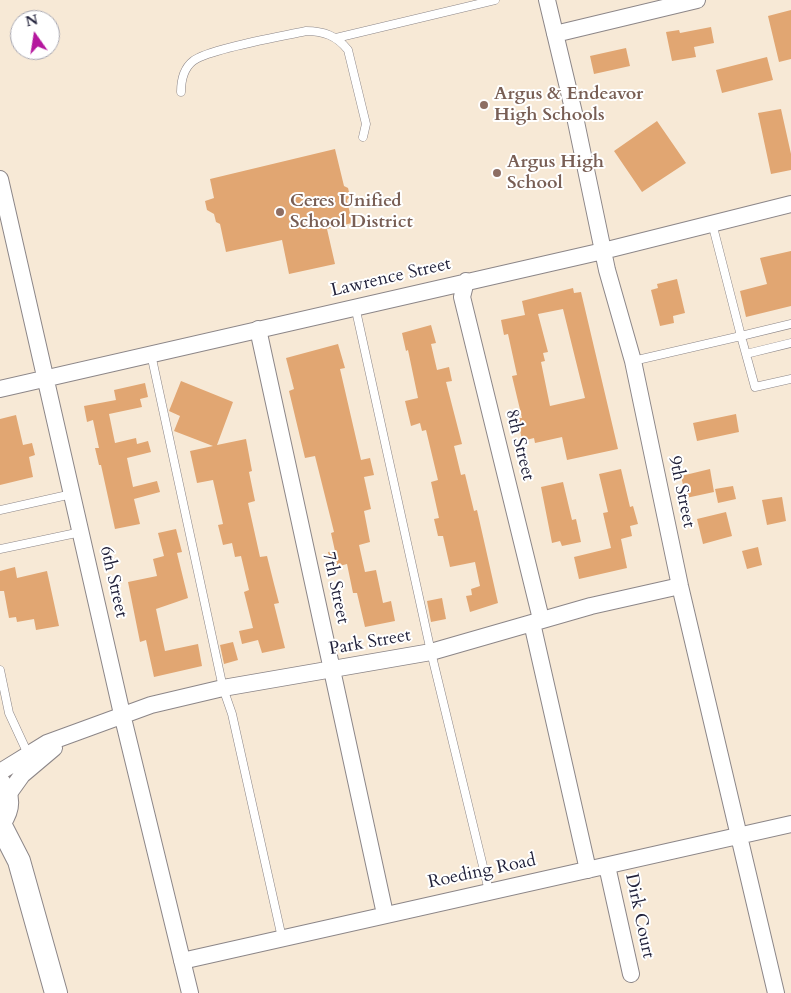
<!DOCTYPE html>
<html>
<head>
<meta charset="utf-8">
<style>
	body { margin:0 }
	#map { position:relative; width:791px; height:993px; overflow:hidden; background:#f7e9d6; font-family:Cardo,serif }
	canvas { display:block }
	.north { position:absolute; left:10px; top:10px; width:50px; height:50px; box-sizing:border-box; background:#fff; border:1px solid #a7a7b1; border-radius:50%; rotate:347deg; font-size:14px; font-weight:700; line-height:20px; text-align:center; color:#22223b }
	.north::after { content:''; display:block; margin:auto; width:18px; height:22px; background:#b5179e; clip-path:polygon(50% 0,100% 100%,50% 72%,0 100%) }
</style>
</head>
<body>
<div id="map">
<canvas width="791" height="993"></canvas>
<div class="north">N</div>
</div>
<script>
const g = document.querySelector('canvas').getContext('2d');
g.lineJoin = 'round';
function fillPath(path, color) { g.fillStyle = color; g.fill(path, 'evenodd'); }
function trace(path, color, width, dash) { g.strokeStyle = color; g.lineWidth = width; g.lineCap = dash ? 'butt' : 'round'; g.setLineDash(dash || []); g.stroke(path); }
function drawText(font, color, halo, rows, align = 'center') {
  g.font = font + ' Cardo,serif'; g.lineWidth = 4; g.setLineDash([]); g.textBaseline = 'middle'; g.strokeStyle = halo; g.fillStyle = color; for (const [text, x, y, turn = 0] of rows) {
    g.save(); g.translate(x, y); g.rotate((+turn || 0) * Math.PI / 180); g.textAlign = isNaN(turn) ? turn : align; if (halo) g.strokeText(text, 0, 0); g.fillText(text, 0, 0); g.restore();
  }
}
fillPath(new Path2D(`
	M791,10V59L779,62L768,16Z
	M711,27L714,43L694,47L696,57L672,61L666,32L679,30L680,33Z
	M626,48L630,66L594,74L590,56Z
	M767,57L773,80L722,93L716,70Z
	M781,109L791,154V170L771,174L758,113Z
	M657,121L686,163L642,192L614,151Z
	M335,149L344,186L348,188L350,196L347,200L352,223L327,229L335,264L289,274L282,240L226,252L220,224L216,222L214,214L207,210L205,201L214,198L210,179Z
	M791,251V306L746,317L740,291L767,284L760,258Z
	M677,279L685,313L673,316L674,323L660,326L651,290L658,288L657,284Z
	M573,288L574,293L581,292L618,449L567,460L562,437L535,443L534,438L522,441L518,418H522L512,376L517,375L508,334L504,335L501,320L525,315L522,301ZM563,309L585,398L550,406L541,362L545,361L543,353L548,352L538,314Z
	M431,325L436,343L431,344L437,370L449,367L452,381L446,382L462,444L454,446L461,475L465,474L474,511L477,510L498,603L470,612L466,596L472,595L471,589L480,586L475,562L450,567L443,536H438L434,519L439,518L431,482L438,480L426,430L422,431L420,423L411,426L405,401L418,398L408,350L406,351L402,333Z
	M338,344L345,368L340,369L361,460L370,458L374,475L364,477L371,509L364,511L370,542L359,545L365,572L376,570L383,603L391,601L395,621L365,627L357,593H353L347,564L332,568L328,552L335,551L331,533L334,532L315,456L305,458L289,391L294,389L286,358Z
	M181,381L233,402L217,445L246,439L252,471L249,472L255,501L248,503L260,557L267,556L274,584L279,603L274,604L285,648L262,653L258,640L242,644L239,631L253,628L244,592L249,590L241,556L235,557L232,543L223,545L218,525L223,524L213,480L197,483L190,451L213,446L174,431L180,416L169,411Z
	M145,383L148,397L140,399L142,407L109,414L115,443L136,438L137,444L148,441L151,452L127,458L133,487L157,481L160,492L134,499L140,524L115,529L101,465H99L95,448H99L93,420L87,422L84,406L116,400L114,390Z
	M736,414L739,432L697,441L693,423Z
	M16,415L23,445L32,443L35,455L29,457L33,477L0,485V419Z
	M621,469L630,507L633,506L638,524L630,526L632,536L621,539L627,568L579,579L574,557L611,548L603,513L608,512L599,474Z
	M710,469L714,492L686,498L681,476Z
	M563,482L572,520L576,519L581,542L562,546L560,541L552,543L541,487Z
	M733,486L736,499L718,503L715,489Z
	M782,497L786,521L767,525L762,500Z
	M726,512L732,536L703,544L697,519Z
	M176,529L182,552L177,553L188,598L156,609L165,651L198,644L202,666L154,677L146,640L140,642L128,582L157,576L153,559L164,556L158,533Z
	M758,547L762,565L747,569L742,551Z
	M15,567L17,578L47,571L59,626L36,630L34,619L17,622L16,617L9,618L4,591H0V571Z
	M442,598L446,619L431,622L427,601Z
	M233,642L238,660L224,664L220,645Z`), '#e1a672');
const lane = new Path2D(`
	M336,38L495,0
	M181,92C181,80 183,69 193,61C207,49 284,36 306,31C324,31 337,36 348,50L366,124L363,137
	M355,306L431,652L489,891
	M791,324L741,336L755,387L791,379
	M151,354L223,688L232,714L282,938
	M746,354L791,343
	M633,361L741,336L712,223
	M0,510L72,494
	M0,549L81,532
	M0,670L9,713L28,754`);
const street = new Path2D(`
	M547,0L575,117L607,270L633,361L680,586L776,993
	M555,34L697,0
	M0,179L122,714L190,993
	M466,281L462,297L541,619
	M258,329L385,914
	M0,389L603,251L791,204
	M532,623L588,870
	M0,772L47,743L151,705L223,688L431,652L591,606L680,586
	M7,796L22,775L54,748
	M607,866L631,974
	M182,961L791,824`);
const secondary = new Path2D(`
	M0,784C10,797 9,809 0,822
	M0,824L19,861L56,993`);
trace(lane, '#8c8688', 9);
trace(street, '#8c8688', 18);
trace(secondary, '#8c8688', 24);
trace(lane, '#fff', 8);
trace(street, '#fff', 16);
trace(secondary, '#fff', 22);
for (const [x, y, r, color] of [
	[484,105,5,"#8d6e63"],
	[497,173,5,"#8d6e63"],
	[280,212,5,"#8d6e63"]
]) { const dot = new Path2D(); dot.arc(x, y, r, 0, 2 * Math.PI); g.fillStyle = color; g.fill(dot); trace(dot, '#fff', 2); }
drawText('bold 18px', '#785e54', '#fff', [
	["Argus & Endeavor",494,95],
	["High Schools",494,116],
	["Argus High",507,163],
	["School",507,184],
	["Ceres Unified",290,202],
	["School District",290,223]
], 'left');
drawText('18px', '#22223b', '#fff', [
	["Lawrence Street",391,278,-13],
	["8th Street",519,445,76],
	["9th Street",681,492,78],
	["6th Street",113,582,77],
	["7th Street",335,588,78],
	["Park Street",370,643,-10],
	["Roeding Road",482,872,-12],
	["Dirk Court",639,916,78]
]);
</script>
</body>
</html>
